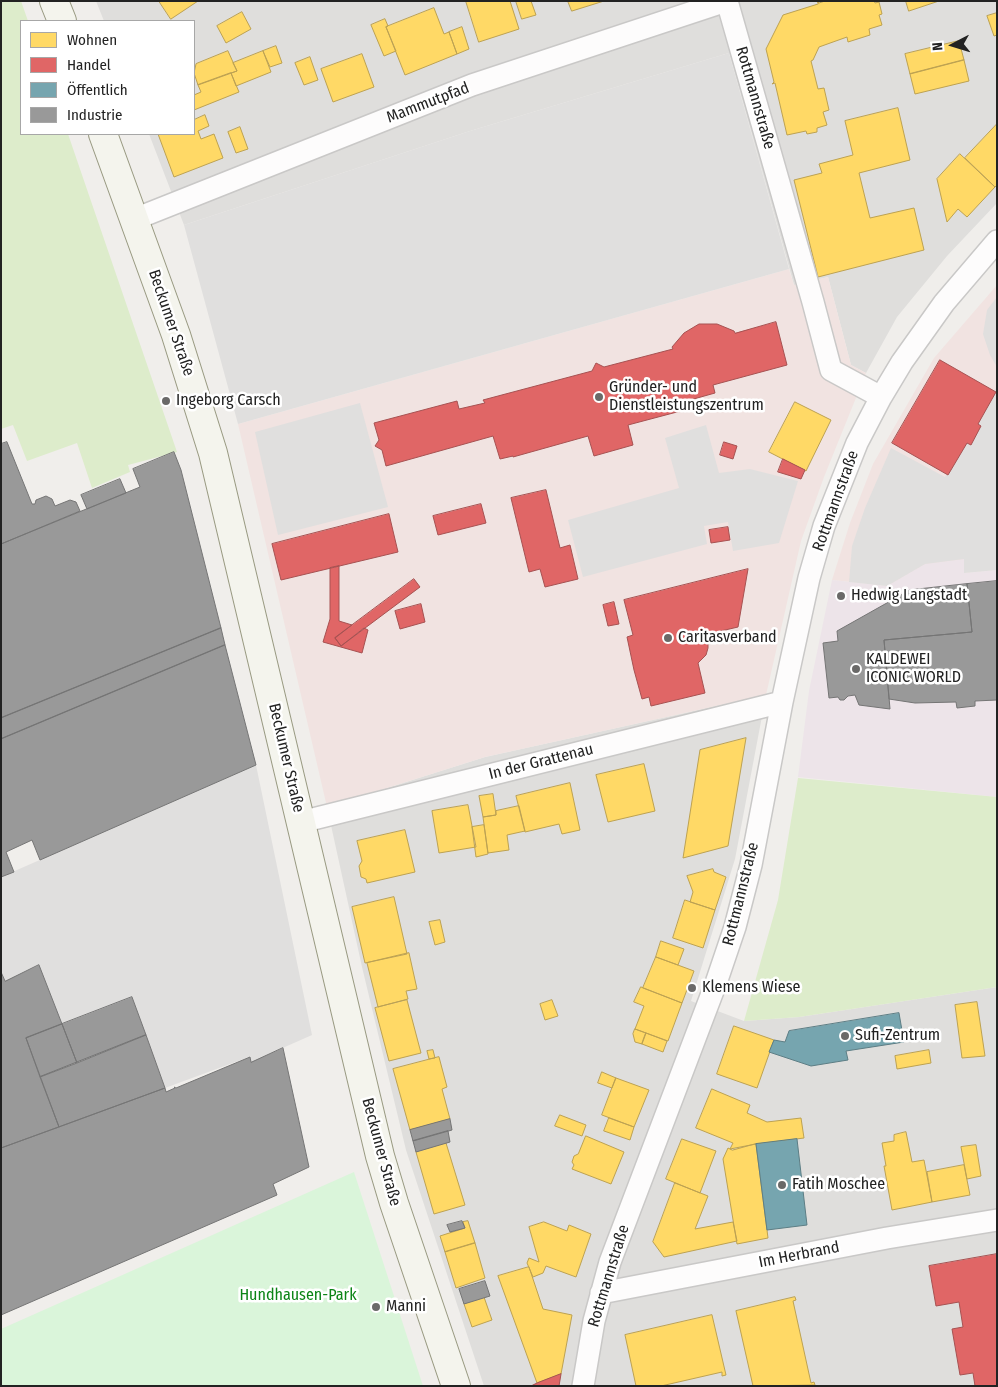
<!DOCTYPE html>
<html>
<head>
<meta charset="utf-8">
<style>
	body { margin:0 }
	#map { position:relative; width:998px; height:1387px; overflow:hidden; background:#f0eeeb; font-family:"Fira Sans Condensed",sans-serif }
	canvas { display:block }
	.frame { position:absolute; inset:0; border:2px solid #222; pointer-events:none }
	.legend { position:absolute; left:20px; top:20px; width:175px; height:115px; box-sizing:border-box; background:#fff; border:1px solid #a7a7a7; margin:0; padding:6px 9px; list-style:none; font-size:15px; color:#222 }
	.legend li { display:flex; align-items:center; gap:10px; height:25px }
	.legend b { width:25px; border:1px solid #a7a7a7 }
	.north { position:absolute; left:928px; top:20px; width:50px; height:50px; -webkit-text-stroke:4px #fff; paint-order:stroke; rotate:265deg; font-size:14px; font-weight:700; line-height:20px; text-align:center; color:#222 }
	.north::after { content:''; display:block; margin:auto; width:18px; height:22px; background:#222; clip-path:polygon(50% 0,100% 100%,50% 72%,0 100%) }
</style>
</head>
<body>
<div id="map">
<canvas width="998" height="1387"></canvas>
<div class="frame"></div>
<ul class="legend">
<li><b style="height:14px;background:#ffd966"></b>Wohnen</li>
<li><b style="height:14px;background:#e06666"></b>Handel</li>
<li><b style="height:14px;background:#76a5af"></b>Öffentlich</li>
<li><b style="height:14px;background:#999"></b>Industrie</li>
</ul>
<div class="north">N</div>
</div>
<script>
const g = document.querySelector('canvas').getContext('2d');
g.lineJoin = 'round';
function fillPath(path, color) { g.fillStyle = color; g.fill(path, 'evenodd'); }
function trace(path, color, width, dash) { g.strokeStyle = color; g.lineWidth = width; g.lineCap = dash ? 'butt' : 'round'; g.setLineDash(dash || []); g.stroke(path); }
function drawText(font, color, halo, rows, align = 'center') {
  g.font = font + ' "Fira Sans Condensed",sans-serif'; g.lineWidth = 5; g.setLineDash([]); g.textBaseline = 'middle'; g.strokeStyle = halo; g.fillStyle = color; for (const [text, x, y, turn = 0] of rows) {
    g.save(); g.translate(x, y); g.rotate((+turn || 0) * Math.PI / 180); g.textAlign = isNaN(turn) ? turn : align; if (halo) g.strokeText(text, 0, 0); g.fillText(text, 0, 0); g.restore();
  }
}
fillPath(new Path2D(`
	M96,1H997V203L947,256L897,317L866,373L851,365L828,277L794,285L729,53L470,131L184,225L149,134H194V21H104Z
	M766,695L735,859L691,1001L744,1021L799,1017L997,987V1386H484L406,1150L362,967L327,807L485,757Z`), '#dfdedc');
fillPath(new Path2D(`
	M789,269L794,285L828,277L851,365L866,373L824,477L801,541L766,695L485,757L327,807L238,424Z
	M997,285V570L964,573L887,586L832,580L850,523L873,464L934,358Z`), '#f1e3e1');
fillPath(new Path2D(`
	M965,559L964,573L997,570V797L798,777L809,691L832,580L887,586L925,564Z`), '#ede4e9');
fillPath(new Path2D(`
	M1,1H21L28,21H21V134H68L177,452L128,465L130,472L92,488L77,443L27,461L13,425L1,429Z
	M798,778L997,797V987L799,1017L744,1021L778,900Z`), '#ddeccb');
fillPath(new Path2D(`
	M354,1172L423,1386H1V1329Z`), '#daf5da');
fillPath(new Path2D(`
	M729,53L789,269L238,424L184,225L470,131Z
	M997,297V367L990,355L983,334L987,310Z
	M997,386V570L964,573V559L925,564L887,586L849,582L852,546L865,508L891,448L945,477Z
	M360,403L388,507L278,535L255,432Z
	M706,425L719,473L750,469L798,481L779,543L733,551L728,522L704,526L707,544L583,577L568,520L679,488L665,438Z
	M256,765L312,1035L251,1062L249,1057L165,1088L132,997L62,1024L39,966L5,981L1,972V877Z`), '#e0dfde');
const homes = new Path2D(`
	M159,1H198L171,19Z
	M466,1H510L519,29L479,42Z
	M516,1H531L536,15L522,19Z
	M568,1H604L572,11Z
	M817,1L819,3L825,1H874L875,3L879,2L882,14L879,15L882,25L869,29L870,35L848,42L847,37L819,47L813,60L811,61L818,89L824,88L829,110L823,112L827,125L817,128V132L807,134L806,131L787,135L775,83L772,84L774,82L766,49L783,15L818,4Z
	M906,1H939L909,11Z
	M434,8L444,34L449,32L457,54L405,75L386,27Z
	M242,12L251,29L226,43L217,26Z
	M997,13V35L994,36L987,16Z
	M385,19L388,26L386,27L396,51L384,56L371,25Z
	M462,27L469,49L457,54L449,32Z
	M959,41L964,60L910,74L905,54Z
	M276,46L282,63L270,67L263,51Z
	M228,51L237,71L198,85L194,73L196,64Z
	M263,51L271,72L236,86L231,73L237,71L233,63Z
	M362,54L374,87L333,102L321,69Z
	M310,57L318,80L304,85L295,63Z
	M964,60L969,81L915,94L910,74Z
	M231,73L239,92L194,110V95L201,92L198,85Z
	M898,108L910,160L859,173L870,218L914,208L924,250L818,277L794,180L822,173L819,164L853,155L845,121Z
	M205,115L209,126L198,131L201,139L214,134L223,158L174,177L158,134H194V120Z
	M997,124V185L995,187L965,158Z
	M240,127L248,149L236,153L228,132Z
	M960,154L995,187L968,216L967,217L958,209L947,222L937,179Z
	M795,402L831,420L806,471L769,452Z
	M746,738L728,846L683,858L700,750Z
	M644,764L655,811L608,822L596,775Z
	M570,783L580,830L562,834L559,824L525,832L516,796Z
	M493,794L496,815L483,817L479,796Z
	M468,805L476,847L439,853L432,811Z
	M519,806L525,831L507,835L509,850L488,853L483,817L496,815V811Z
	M484,825L488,854L476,857L472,827Z
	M405,830L415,872L367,883L366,879L361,877L359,866L362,861L357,841Z
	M713,869L714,872L726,877L715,910L690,902L693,892L687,876Z
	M394,897L407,954L365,963L352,907Z
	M685,900L715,910L703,948L673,938Z
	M440,920L445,942L435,945L429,922Z
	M661,941L684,949L678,965L656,957Z
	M409,953L417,989L406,991L408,999L378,1007L367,963Z
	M656,957L694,971L682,1003L643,988Z
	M641,987L682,1003L668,1041L635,1029L644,1006L634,1002Z
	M407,1000L421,1053L389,1061L375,1008Z
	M552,1000L558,1016L545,1020L540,1004Z
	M977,1002L985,1056L962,1058L955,1005Z
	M734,1026L774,1040L757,1088L717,1074Z
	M635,1029L646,1033L642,1044L635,1042L633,1034Z
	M646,1033L667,1041L663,1052L642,1044Z
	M433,1050L435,1058L429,1059L427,1051Z
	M929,1050L931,1063L897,1069L895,1056Z
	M439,1057L447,1087L442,1089L450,1119L410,1130L393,1069Z
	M602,1072L616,1078L612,1088L598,1083Z
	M616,1078L649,1090L634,1127L602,1115Z
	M712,1089L750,1105L747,1113L767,1122L801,1118L804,1138L756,1144L730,1149L733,1143L696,1128Z
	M560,1115L586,1125L582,1136L555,1126Z
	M609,1118L634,1127L630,1140L604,1131Z
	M906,1132L912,1162L924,1160L932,1202L892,1210L884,1166H886L882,1143L894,1141V1135Z
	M586,1136L624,1152L611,1184L572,1169L574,1165L572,1162L574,1156L578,1154Z
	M682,1139L716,1151L700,1193L666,1179Z
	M446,1143L465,1205L434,1214L416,1152Z
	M756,1144L768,1238L737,1244L723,1159L728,1148L732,1150Z
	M976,1145L981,1176L967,1179L961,1147Z
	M964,1165L970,1195L932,1202L927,1172Z
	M675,1183L708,1196L695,1229L733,1222L737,1241L664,1257L653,1242Z
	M468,1221L475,1243L445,1252L440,1236L465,1228L463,1222Z
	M544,1222L567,1231L569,1225L591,1234L576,1277L546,1266L543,1273L533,1277L527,1263L529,1258L539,1262L529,1227Z
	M475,1243L485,1278L456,1288L445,1252Z
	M529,1267L543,1309L572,1315L561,1374L537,1383L498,1276Z
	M484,1297L492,1320L472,1327L464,1304Z
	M795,1297L796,1300L793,1301L811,1383L814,1382L815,1385L753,1386L736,1311Z
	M712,1315L726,1375L722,1376V1372L661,1386H636L625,1335Z`);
fillPath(homes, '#ffd966');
trace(homes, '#bda252', 1);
const shops = new Path2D(`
	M776,322L787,365L713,385L715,393L690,400L692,408L628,425L633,445L594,456L588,436L513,457V456L500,459L493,436L386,466L382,450L375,446L379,440L374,423L457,401L459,409L485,403L483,400L592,371L596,363L604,367L673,349L672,347L684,333L699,324H717L734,331L735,333Z
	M940,360L996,392L978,424L981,426L971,445L967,443L948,475L892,443Z
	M724,442L737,446L733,459L720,455Z
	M783,459L805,470L801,479L778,472Z
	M546,490L560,548L570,545L578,579L545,587L540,569L529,572L511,498Z
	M481,504L486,523L438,535L433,516Z
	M389,514L398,552L281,580L272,544Z
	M728,527L730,540L711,543L709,530Z
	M339,566V621L352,625L335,638L341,646L364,628L368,630L362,653L323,642L330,619V568Z
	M748,569L738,627L708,634V648L706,655L698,663L705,693L651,706L649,697L642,699L634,670L627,637L633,635L624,600Z
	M414,579L420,587L341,646L335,638Z
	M614,602L619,624L608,626L603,605Z
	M421,604L425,622L400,629L395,611Z
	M997,1254V1386H975L973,1373L960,1375L952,1329L963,1327L959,1302L936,1306L929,1266Z
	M561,1374L559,1386H531L537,1383Z`);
fillPath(shops, '#e06666');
trace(shops, '#a75252', 1);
const public = new Path2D(`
	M899,1013L904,1042L846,1051L848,1060L811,1066L769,1052L774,1040L785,1042L789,1031Z
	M797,1139L807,1225L767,1230L756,1144Z`);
fillPath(public, '#76a5af');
trace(public, '#5d7e85', 1);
const industry = new Path2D(`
	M7,442L32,504H35L36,500L46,496L52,499L55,506L70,500L76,502L80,511L1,544V444Z
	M174,452L181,470L221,628L1,718V544L140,487L133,469Z
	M120,479L126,493L87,509L81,495Z
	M997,581V700L975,701V706L957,708L956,702L915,703L889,699L884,640L972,632L967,584Z
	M967,584L972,632L884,640L890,709L859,705L855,695L848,696L844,700H840L838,697L829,698L823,643L838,641L837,631L910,590Z
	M221,628L225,645L1,739V718Z
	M225,645L256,765L40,860L32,840L6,852L14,872L1,877V739Z
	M39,965L62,1024L26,1038L59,1127L1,1148V972L5,981Z
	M132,997L146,1035L77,1063L62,1024Z
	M62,1024L77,1063L40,1077L26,1038Z
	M146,1035L165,1088L59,1127L40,1077Z
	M283,1048L309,1167L273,1184L277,1195L1,1315V1148L165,1088L166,1092L175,1088L174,1087L176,1088L250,1057L251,1062Z
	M450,1119L452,1130L413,1141L410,1130Z
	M448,1131L450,1142L416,1152L413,1141Z
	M462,1221L465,1228L450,1232L447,1225Z
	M485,1281L490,1296L464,1304L459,1289Z`);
fillPath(industry, '#999');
trace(industry, '#757575', 1);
const street = new Path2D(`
	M727,1L813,302L831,370L881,397
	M135,219L472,85L726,1
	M301,822L782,702
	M601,1293L887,1238L997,1220
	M583,1386L594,1321L610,1262L716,983L735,927L751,865L782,702L809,578L824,526L857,443L881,397L902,362L944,303L997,241`);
const secondary = new Path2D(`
	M54,1L62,21
	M103,134L176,335L213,453L380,1156L394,1203L456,1386`);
trace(street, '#c9c8c7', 24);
trace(secondary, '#999a82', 30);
trace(street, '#fdfcfc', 21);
trace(secondary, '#f4f4ed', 28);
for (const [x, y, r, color] of [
	[599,397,5,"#6a6968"],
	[166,401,5,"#6a6968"],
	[841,596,5,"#6a6968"],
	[668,638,5,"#6a6968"],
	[856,669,5,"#6a6968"],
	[692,988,5,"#6a6968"],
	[845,1036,5,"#6a6968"],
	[782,1185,5,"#6a6968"],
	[376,1307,5,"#6a6968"]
]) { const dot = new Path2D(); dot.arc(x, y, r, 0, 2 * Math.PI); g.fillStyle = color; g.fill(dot); trace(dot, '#fff', 2); }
drawText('16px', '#222', '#fff', [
	["Rottmannstraße",755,98,74],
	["Mammutpfad",428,103,-21],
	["Beckumer Straße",171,323,71],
	["Rottmannstraße",836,501,-70],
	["Beckumer Straße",286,758,77],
	["In der Grattenau",541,762,-14],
	["Rottmannstraße",741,894,-76],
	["Beckumer Straße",381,1152,75],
	["Im Herbrand",799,1255,-11],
	["Rottmannstraße",609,1276,-73]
]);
drawText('16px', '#222', '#fff', [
	["Gründer- und",609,388],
	["Dienstleistungszentrum",609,406],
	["Ingeborg Carsch",176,401],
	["Hedwig Langstadt",851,596],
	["Caritasverband",678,638],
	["KALDEWEI",866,660],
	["ICONIC WORLD",866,678],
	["Klemens Wiese",702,988],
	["Sufi-Zentrum",855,1036],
	["Fatih Moschee",792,1185],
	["Manni",386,1307]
], 'left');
drawText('16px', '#0c8416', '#fff', [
	["Hundhausen-Park",298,1296]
]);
</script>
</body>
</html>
